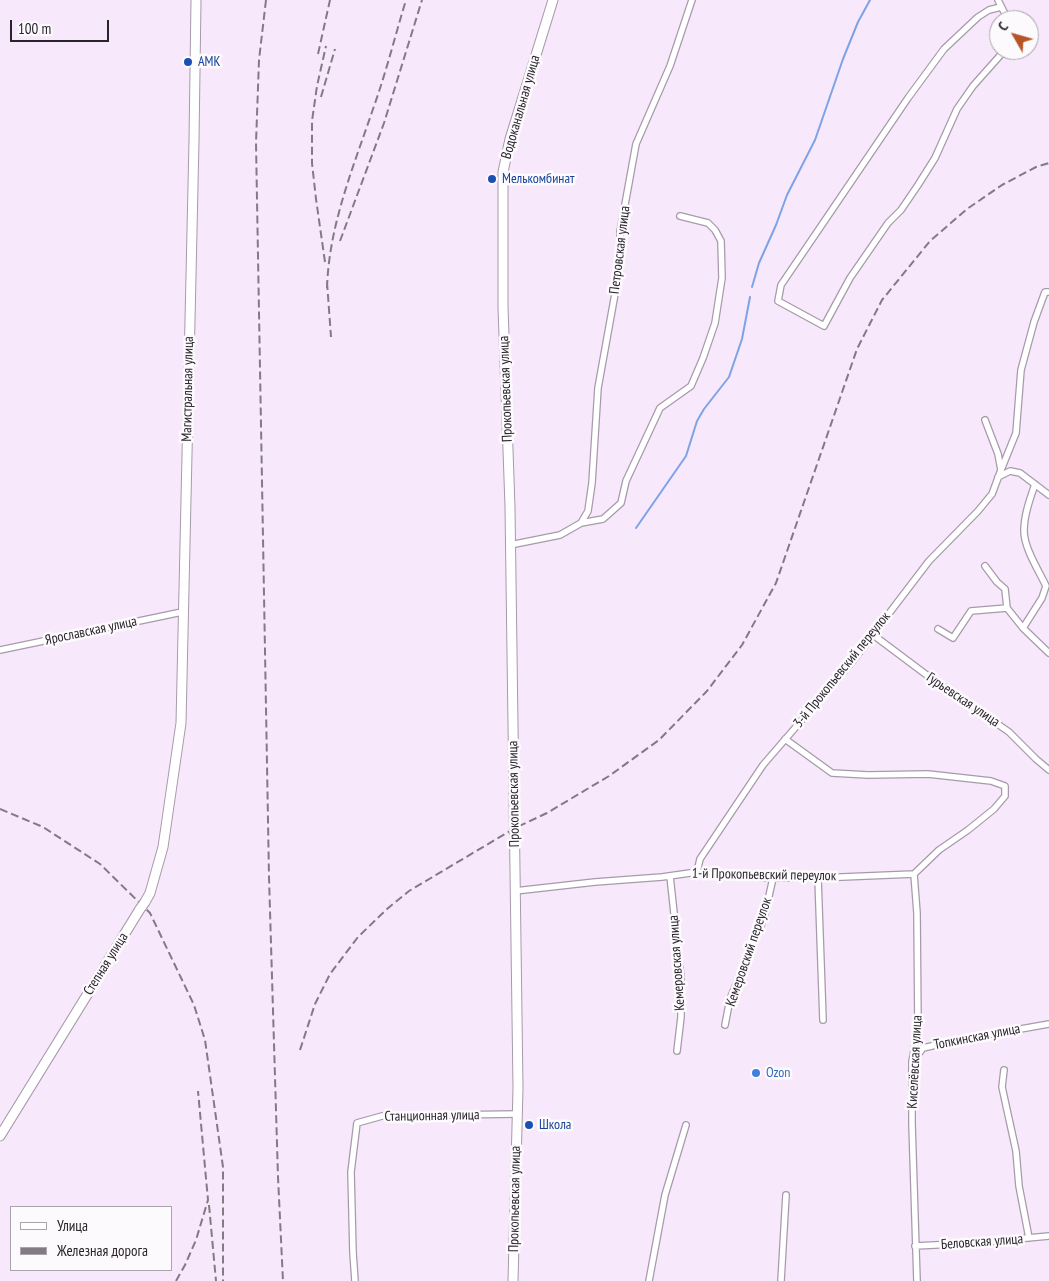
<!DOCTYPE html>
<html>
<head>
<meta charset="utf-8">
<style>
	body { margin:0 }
	#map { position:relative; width:1049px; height:1281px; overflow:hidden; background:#f7e9fb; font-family:"PT Sans Narrow",sans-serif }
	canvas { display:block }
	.legend { position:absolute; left:10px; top:1206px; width:162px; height:65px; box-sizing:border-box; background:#fdfafe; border:1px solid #a8a4a9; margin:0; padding:6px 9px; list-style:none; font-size:15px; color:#29242a }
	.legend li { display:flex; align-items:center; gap:10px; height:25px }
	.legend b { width:25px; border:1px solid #a8a4a9 }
	.north { position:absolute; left:989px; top:10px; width:50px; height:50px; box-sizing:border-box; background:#fdfafe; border:1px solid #a8a4a9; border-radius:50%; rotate:308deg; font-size:14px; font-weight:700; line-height:20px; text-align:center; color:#29242a }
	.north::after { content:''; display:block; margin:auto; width:18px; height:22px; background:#b85325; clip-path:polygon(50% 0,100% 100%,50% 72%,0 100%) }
	.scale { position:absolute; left:10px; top:20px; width:99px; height:22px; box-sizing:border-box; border:2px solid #29242a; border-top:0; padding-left:6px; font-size:15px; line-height:18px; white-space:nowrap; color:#29242a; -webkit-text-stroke:4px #fdfafe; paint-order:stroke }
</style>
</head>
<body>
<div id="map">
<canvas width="1049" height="1281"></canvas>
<ul class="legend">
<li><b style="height:6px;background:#fff"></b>Улица</li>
<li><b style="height:6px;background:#837a85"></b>Железная дорога</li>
</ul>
<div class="north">С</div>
<div class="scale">100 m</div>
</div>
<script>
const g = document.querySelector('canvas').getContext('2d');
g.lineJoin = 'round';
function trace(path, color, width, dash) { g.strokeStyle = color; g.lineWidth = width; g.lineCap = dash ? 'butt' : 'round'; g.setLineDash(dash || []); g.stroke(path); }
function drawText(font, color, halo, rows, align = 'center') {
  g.font = font + ' "PT Sans Narrow",sans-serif'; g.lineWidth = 5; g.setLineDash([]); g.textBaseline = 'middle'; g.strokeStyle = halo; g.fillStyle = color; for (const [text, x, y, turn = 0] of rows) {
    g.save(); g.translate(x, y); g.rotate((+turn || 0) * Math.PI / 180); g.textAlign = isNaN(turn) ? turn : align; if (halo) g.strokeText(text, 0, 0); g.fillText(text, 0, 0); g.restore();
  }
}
trace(new Path2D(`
	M752,287L759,263L776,225L787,195L815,140L843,59L858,22L870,0
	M636,528L686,456L697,421L704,409L729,377L742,339L750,297`), '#7ea2e6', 2);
const minor = new Path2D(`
	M998,0L1008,20
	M1001,7L989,10L978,17L944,49L908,98L781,285L778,301L824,326L850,278L888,223L901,210L918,185L935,158L957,109L973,86L1005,50
	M1001,470L1016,433L1021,370L1034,322L1045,292H1049
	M998,477L1010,471L1020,473L1049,495
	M1035,484C1030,499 1024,515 1024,531C1024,548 1039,571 1046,586L1042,598L1023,628L1049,653
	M581,523L603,519L621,503L626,481L660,408L691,386L703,358L715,323L722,278L721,241L715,230L708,223L680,216
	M515,544L560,535L581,523L588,511L592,483L598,388L620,266V232L636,144L670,66L692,0
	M985,566L997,582L1005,589L1007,608L1023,628
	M938,629L953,638L971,611L1007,608
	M872,634L924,673L1009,732L1036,759L1049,770
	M0,650L182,612
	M697,872L700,859L763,765L852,662L929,561L978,511L992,494L1001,470L998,454L985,420
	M914,874L917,913L918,1027L912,1062V1124L917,1281
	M670,876L681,978V1017L677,1051
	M818,878L823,1020
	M515,891L595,882L662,877L697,872L769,878H818L914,874L939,850L968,830L994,809L1005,796V786L991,781L928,774L868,775L832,773L785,739
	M725,1025L730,999L764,918L773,878
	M913,1061L923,1048L953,1041L1049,1024
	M1004,1070L1002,1087L1016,1151L1019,1186L1029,1238
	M915,1246L974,1243L1049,1236
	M355,1281L353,1253L351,1172L357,1123L382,1116L517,1114
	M649,1281L665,1195L686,1125
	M781,1281L786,1195`);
const secondary = new Path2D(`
	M145,902L150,893L163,847L181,723L194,141L196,0
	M0,1136L140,909
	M513,1281L518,1088L510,507L503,307V172L510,139L553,0`);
trace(minor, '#a79aab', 8);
trace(secondary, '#a79aab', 11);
trace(minor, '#fff', 5.5);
trace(secondary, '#fff', 9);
trace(new Path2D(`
	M266,0L259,60L256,143L269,877L278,1177L283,1281
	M318,54L330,0
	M321,97L335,49
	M340,241L384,123L422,0
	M325,262L316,199L312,163V121L317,86L326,46
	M327,282L331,337
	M327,288C329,225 353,168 373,109C386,73 395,36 406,0
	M0,809L43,827L100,864L150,913L194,1005L205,1040L223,1167V1281
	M300,1050L315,1004L330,974L358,937L387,909L409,891L515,828L547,813L609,776L659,740L707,691L742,645L776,583L857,349L882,300L930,241L967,209L1002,185L1036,167L1049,163
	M209,1205L216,1281
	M176,1281L185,1265L196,1240L208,1200L198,1091`), '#837a85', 2, [8, 4]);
const secondaryBridge = new Path2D(`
	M140,909L145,902`);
trace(secondaryBridge, '#a79aab', 11, []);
trace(secondaryBridge, '#fff', 9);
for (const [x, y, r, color] of [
	[188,62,5,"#1a4fb4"],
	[492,179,5,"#1a4fb4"],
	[756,1073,5,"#3f7fe0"],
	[529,1125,5,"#1a4fb4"]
]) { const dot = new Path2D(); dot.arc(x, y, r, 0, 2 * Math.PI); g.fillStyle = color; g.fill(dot); trace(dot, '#fdfafe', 2); }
drawText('14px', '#164399', '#fdfafe', [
	["АМК",198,62],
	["Мелькомбинат",502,179],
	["Школа",539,1125]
], 'left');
drawText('14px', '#29242a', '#fdfafe', [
	["Водоканальная улица",521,107,-74],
	["Петровская улица",620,250,-83],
	["Магистральная улица",188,389,-89],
	["Прокопьевская улица",506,389,-92],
	["Ярославская улица",91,631,-12],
	["3-й Прокопьевский переулок",842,670,-51],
	["Гурьевская улица",963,700,34],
	["Прокопьевская улица",514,794,-91],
	["1-й Прокопьевский переулок",764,875,1],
	["Кемеровский переулок",749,952,-71],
	["Кемеровская улица",677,963,-94],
	["Степная улица",106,964,-58],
	["Топкинская улица",977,1037,-11],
	["Киселёвская улица",915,1062,-87],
	["Станционная улица",432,1116,-1],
	["Прокопьевская улица",515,1199,-89],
	["Беловская улица",982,1242,-4]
]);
drawText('14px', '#366cbe', '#fdfafe', [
	["Ozon",766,1073]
], 'left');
</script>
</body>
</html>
